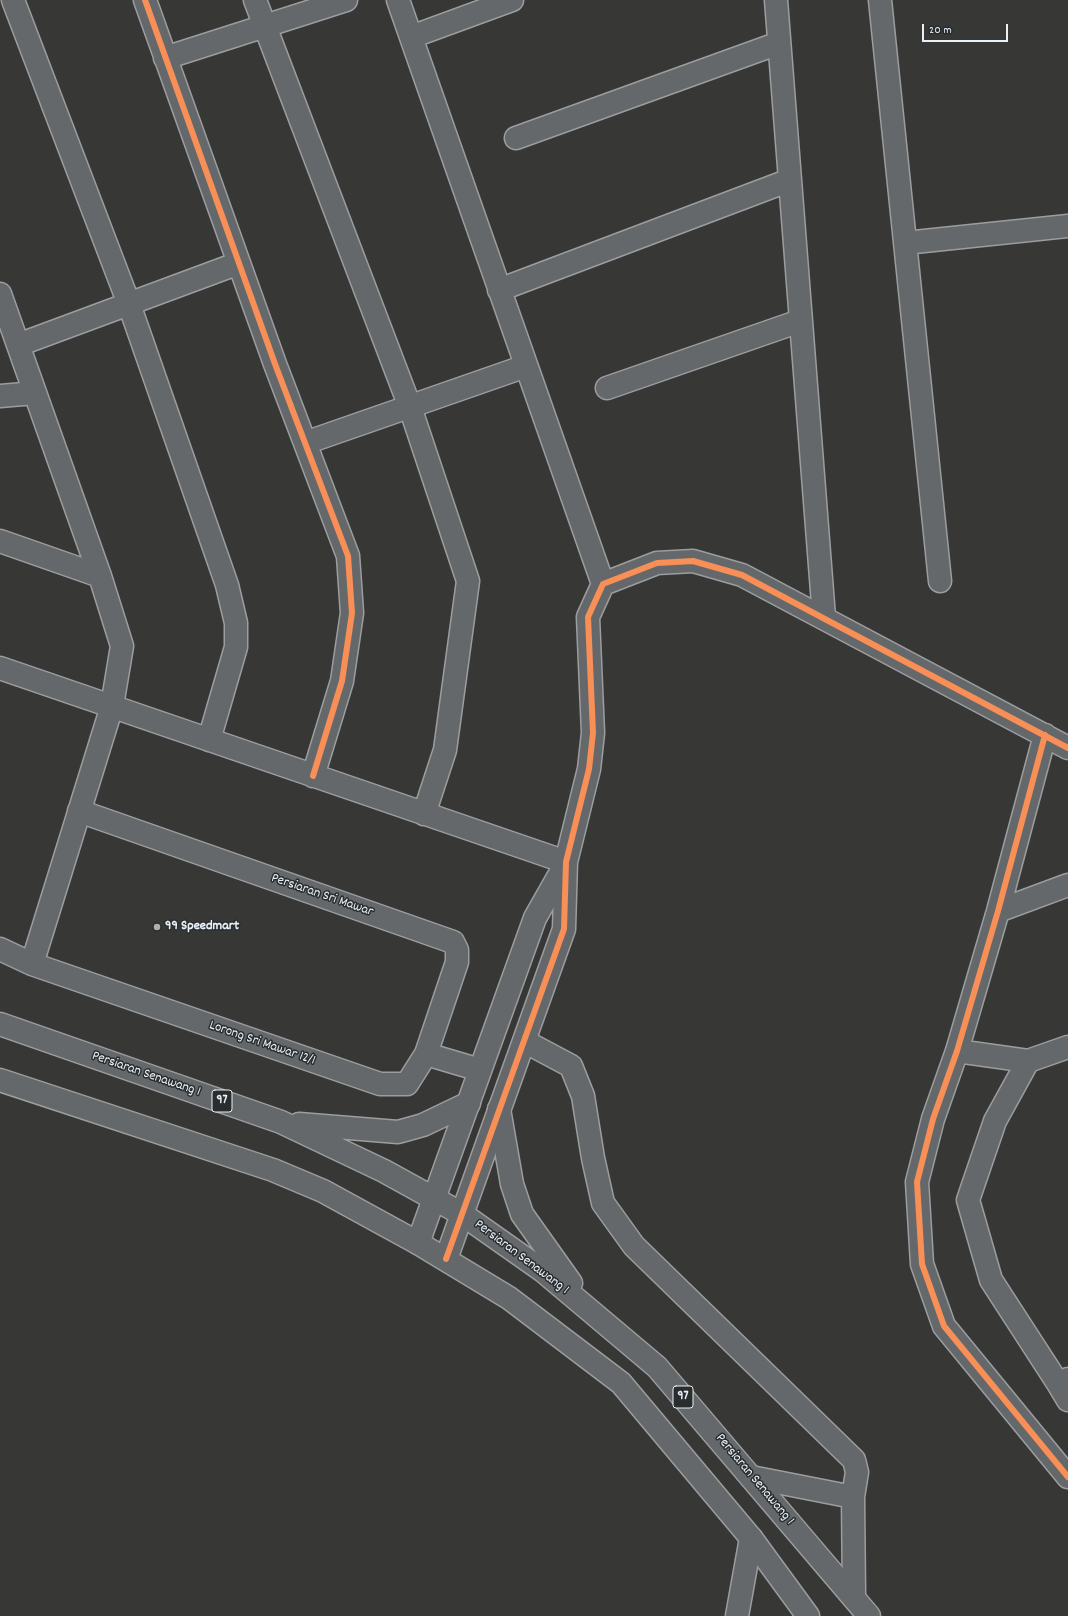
<!DOCTYPE html>
<html>
<head>
<meta charset="utf-8">
<style>
	body { margin:0 }
	#map { position:relative; width:1068px; height:1616px; overflow:hidden; background:#373736; font-family:Dekko,sans-serif }
	canvas { display:block }
	.scale { position:absolute; left:922px; top:24px; width:86px; height:18px; box-sizing:border-box; border:2px solid #e8f1f8; border-top:0; padding-left:5px; font-size:12px; line-height:14px; white-space:nowrap; color:#e8f1f8; -webkit-text-stroke:3px #2a2d2e; paint-order:stroke }
</style>
</head>
<body>
<div id="map">
<canvas width="1068" height="1616"></canvas>
<div class="scale">20 m</div>
</div>
<script>
const g = document.querySelector('canvas').getContext('2d');
g.lineJoin = 'round';
function trace(path, color, width, dash) { g.strokeStyle = color; g.lineWidth = width; g.lineCap = dash ? 'butt' : 'round'; g.setLineDash(dash || []); g.stroke(path); }
function drawText(font, color, halo, rows, align = 'center') {
  g.font = font + ' Dekko,sans-serif'; g.lineWidth = 3; g.setLineDash([]); g.textBaseline = 'middle'; g.strokeStyle = halo; g.fillStyle = color; for (const [text, x, y, turn = 0] of rows) {
    g.save(); g.translate(x, y); g.rotate((+turn || 0) * Math.PI / 180); g.textAlign = isNaN(turn) ? turn : align; if (halo) g.strokeText(text, 0, 0); g.fillText(text, 0, 0); g.restore();
  }
}
const minor = new Path2D(`
	M13,0L129,304L227,585L236,623V647L209,740
	M145,0L275,364L348,556L352,613L342,681L313,776
	M255,0L410,407L468,581L445,750L424,814
	M398,0L603,584
	M776,0L824,617
	M880,0L940,581
	M411,37L512,0
	M165,58L346,0
	M516,138L779,43
	M905,243L1068,226
	M499,290L790,180
	M0,294L100,576L122,646L112,706L32,964
	M18,345L239,263
	M607,388L800,321
	M0,396L35,393
	M305,443L526,366
	M0,541L100,576
	M0,668L566,862
	M1045,735L998,911L957,1051L933,1119L917,1182L922,1264L944,1326L1068,1477
	M79,811L453,942L457,950V962L426,1054
	M998,911L1068,885
	M0,949L32,964L380,1084H407L426,1054L480,1070
	M524,1041L571,1066L583,1096L593,1158L603,1203L634,1246L854,1460L857,1472L853,1497L854,1597
	M957,1051L1028,1061L1068,1047
	M1028,1061L995,1121L968,1200L991,1280L1059,1385
	M418,1243L535,918L565,865
	M446,1259L564,929L566,862L589,769L593,733L588,617L603,584L657,563L693,561L742,575L1068,748
	M1068,1379L1059,1385L1068,1400
	M751,1477L853,1497
	M737,1616L751,1538`);
const major = new Path2D(`
	M0,1024L281,1122L384,1171L462,1214L543,1271L657,1367L869,1616
	M0,1080L273,1170L323,1191L418,1243L509,1298L621,1383L751,1538L808,1616
	M499,1109L512,1184L522,1214L571,1283
	M299,1124L398,1132L423,1125L469,1103`);
trace(minor, '#9b9d9e', 25);
trace(major, '#9b9d9e', 25);
trace(minor, '#65686b', 22);
trace(major, '#65686b', 22);
trace(new Path2D(`
	M145,0L275,364L348,556L352,613L342,681L313,776
	M1045,735L998,911L957,1051L933,1119L917,1182L922,1264L944,1326L1068,1477
	M446,1259L564,929L566,862L589,769L593,733L588,617L603,584L657,563L693,561L742,575L1068,748`), '#f78f57', 6);
for (const [x, y, r, color] of [
	[157,927,4,"#aab0b4"]
]) { const dot = new Path2D(); dot.arc(x, y, r, 0, 2 * Math.PI); g.fillStyle = color; g.fill(dot); trace(dot, '#2a2d2e', 1.5); }
for (const [x, y, w] of [
	[222,1101,20],
	[683,1397,20]
]) { const box = new Path2D(); box.roundRect(x - w / 2, y - 11, w, 22, 3); g.fillStyle = '#2a2d2e'; g.fill(box); trace(box, '#e8f1f8', 1); }
drawText('bold 13px', '#e8f1f8', null, [
	["97",222,1101],
	["97",683,1397]
]);
drawText('14px', '#e8f1f8', '#2a2d2e', [
	["Persiaran Sri Mawar",322,896,19],
	["Lorong Sri Mawar 12/1",262,1044,19],
	["Persiaran Senawang 1",146,1075,19],
	["Persiaran Senawang 1",521,1258,37],
	["Persiaran Senawang 1",754,1480,50]
]);
drawText('bold 14px', '#e8f1f8', '#2a2d2e', [
	["99 Speedmart",165,927]
], 'left');
</script>
</body>
</html>
